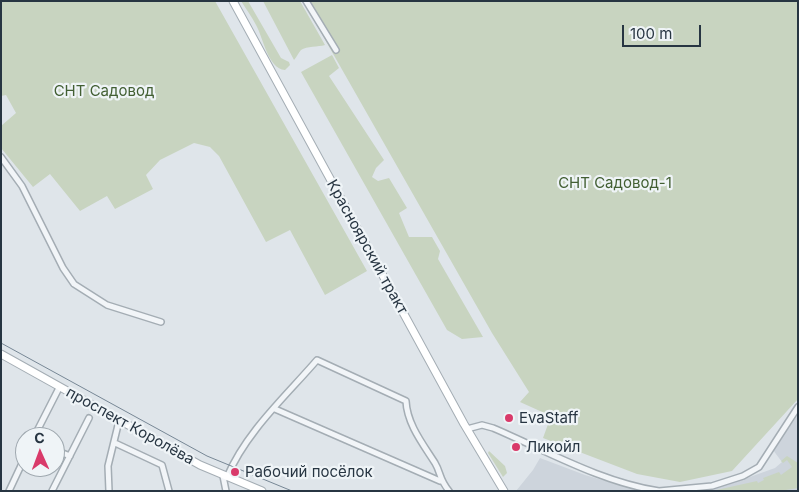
<!DOCTYPE html>
<html>
<head>
<meta charset="utf-8">
<style>
	body { margin:0 }
	#map { position:relative; width:799px; height:492px; overflow:hidden; background:#dfe5ea; font-family:Inter,sans-serif }
	canvas { display:block }
	.frame { position:absolute; inset:0; border:2px solid #273542; pointer-events:none }
	.north { position:absolute; left:15px; top:427px; width:50px; height:50px; box-sizing:border-box; background:#eff4f7; border:1px solid #9fa8af; border-radius:50%; rotate:358deg; font-size:14px; font-weight:700; line-height:20px; text-align:center; color:#273542 }
	.north::after { content:''; display:block; margin:auto; width:18px; height:22px; background:#d93a6a; clip-path:polygon(50% 0,100% 100%,50% 72%,0 100%) }
	.scale { position:absolute; left:622px; top:25px; width:79px; height:22px; box-sizing:border-box; border:2px solid #273542; border-top:0; padding-left:6px; font-size:15px; line-height:18px; white-space:nowrap; color:#273542; -webkit-text-stroke:4px #eff4f7; paint-order:stroke }
</style>
</head>
<body>
<div id="map">
<canvas width="799" height="492"></canvas>
<div class="frame"></div>
<div class="north">С</div>
<div class="scale">100 m</div>
</div>
<script>
const g = document.querySelector('canvas').getContext('2d');
g.lineJoin = 'round';
function fillPath(path, color) { g.fillStyle = color; g.fill(path, 'evenodd'); }
function trace(path, color, width, dash) { g.strokeStyle = color; g.lineWidth = width; g.lineCap = dash ? 'butt' : 'round'; g.setLineDash(dash || []); g.stroke(path); }
function drawText(font, color, halo, rows, align = 'center') {
  g.font = font + ' Inter,sans-serif'; g.lineWidth = 4.5; g.setLineDash([]); g.textBaseline = 'middle'; g.strokeStyle = halo; g.fillStyle = color; for (const [text, x, y, turn = 0] of rows) {
    g.save(); g.translate(x, y); g.rotate((+turn || 0) * Math.PI / 180); g.textAlign = isNaN(turn) ? turn : align; if (halo) g.strokeText(text, 0, 0); g.fillText(text, 0, 0); g.restore();
  }
}
fillPath(new Path2D(`
	M798,415V491H700L733,483L775,468L782,462L773,450Z
	M540,458L585,475L640,491H516L533,470Z`), '#cdd4dc');
fillPath(new Path2D(`
	M1,1H215L367,271L325,295L290,230L266,242L219,156L210,147L194,143L160,160L146,175L153,189L115,209L107,196L80,211L50,174L33,187L1,148V126L16,113L6,95L1,96Z
	M241,1H248L281,58L289,62L290,65L285,70C268,69 263,37 256,25C252,17 246,9 241,1Z
	M263,1H300L325,45C318,47 307,46 301,50C298,53 297,57 294,60Z
	M303,1H798V399L732,471L680,482L637,474L543,438L551,416L520,402L529,392L492,333Z
	M332,55L339,68L329,76L384,160L376,168L372,177L378,181L389,178L407,208L399,213L409,237H432L440,251L438,259L483,337L462,339L447,330L301,72Z
	M489,451L505,466L507,473L503,477L488,453Z
	M787,456L798,463V488L780,491H712L757,481L758,483L764,480L763,478L779,472L781,475L792,467L787,460L783,463L781,461Z`), '#c8d4c0');
const minor = new Path2D(`
	M306,1L336,50
	M1,157L22,186L63,268L74,284L107,305L161,322
	M275,409L440,481
	M467,429L482,425L493,428C547,451 601,482 659,491
	M34,437L59,388
	M115,443L162,465L169,491
	M55,450L70,456
	M223,476L226,491
	M227,477C246,432 285,397 317,360L406,401C407,424 423,444 435,463C441,473 439,479 449,491
	M9,491L25,457
	M52,491L89,418
	M109,491L108,466L119,421
	M659,491L712,486L743,476L759,467L798,407`);
const secondary = new Path2D(`
	M233,1L464,424L504,491
	M1,354L200,465L262,491`);
trace(minor, '#a4adb4', 8);
trace(secondary, '#a4adb4', 9);
trace(minor, '#f2f5f8', 5);
trace(secondary, '#fff', 7);
trace(new Path2D(`
	M1,343L207,456L292,491`), '#778795', 1);
for (const [x, y, r, color] of [
	[509,418,5,"#d93a6a"],
	[516,447,5,"#d93a6a"],
	[235,472,5,"#d93a6a"]
]) { const dot = new Path2D(); dot.arc(x, y, r, 0, 2 * Math.PI); g.fillStyle = color; g.fill(dot); trace(dot, '#eff4f7', 2); }
drawText('15px', '#425f33', '#eff4f7', [
	["СНТ Садовод",104,91],
	["СНТ Садовод-1",615,183]
]);
drawText('15px', '#273542', '#eff4f7', [
	["Красноярский тракт",367,247,61],
	["проспект Королёва",130,426,29]
]);
drawText('15px', '#273542', '#eff4f7', [
	["EvaStaff",519,418],
	["Ликойл",526,447],
	["Рабочий посёлок",245,472]
], 'left');
</script>
</body>
</html>
